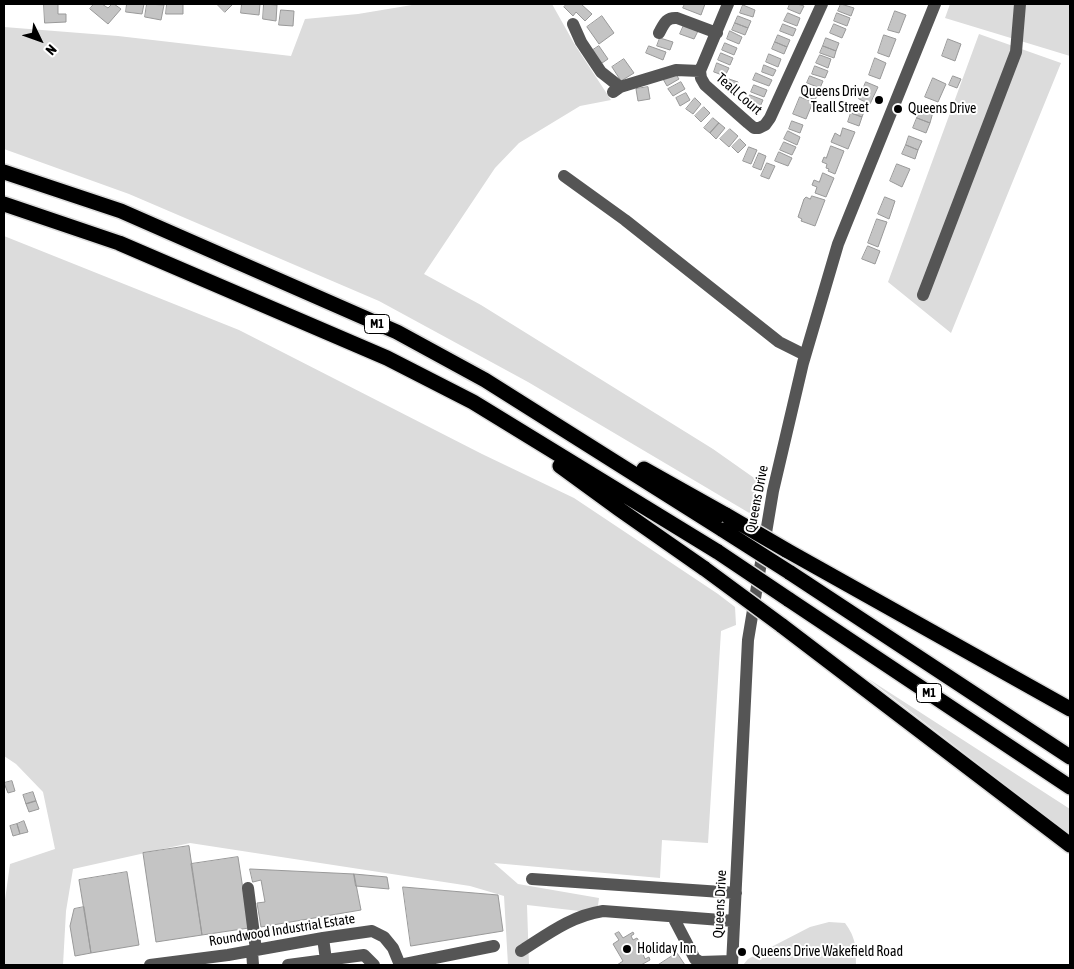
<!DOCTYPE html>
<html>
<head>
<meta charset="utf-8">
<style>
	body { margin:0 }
	#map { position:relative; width:1074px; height:969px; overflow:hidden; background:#fff; font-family:"Asap Condensed",sans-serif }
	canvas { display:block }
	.frame { position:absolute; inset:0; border:5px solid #000; pointer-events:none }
	.north { position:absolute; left:15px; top:15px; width:50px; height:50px; -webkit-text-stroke:4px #fff; paint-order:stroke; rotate:132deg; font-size:14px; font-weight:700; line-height:20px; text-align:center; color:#000 }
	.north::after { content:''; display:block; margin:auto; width:18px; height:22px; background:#000; clip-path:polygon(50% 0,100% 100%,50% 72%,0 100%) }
</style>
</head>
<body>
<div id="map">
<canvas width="1074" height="969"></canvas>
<div class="frame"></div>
<div class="north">N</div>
</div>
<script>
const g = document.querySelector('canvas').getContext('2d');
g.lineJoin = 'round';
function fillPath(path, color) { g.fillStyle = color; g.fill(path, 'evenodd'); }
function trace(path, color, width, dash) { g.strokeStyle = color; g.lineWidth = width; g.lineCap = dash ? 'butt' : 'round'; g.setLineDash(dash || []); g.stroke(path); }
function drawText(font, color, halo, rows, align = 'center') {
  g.font = font + ' "Asap Condensed",sans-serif'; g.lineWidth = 4; g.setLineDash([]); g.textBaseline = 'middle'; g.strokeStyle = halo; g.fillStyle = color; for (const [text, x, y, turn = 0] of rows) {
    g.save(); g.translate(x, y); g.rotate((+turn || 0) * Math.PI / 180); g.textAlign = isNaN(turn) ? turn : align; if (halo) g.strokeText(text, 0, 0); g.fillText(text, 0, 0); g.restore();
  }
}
fillPath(new Path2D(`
	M418,4H552L575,45L611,100L580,106L519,143L495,168L424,274L481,305L713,449L757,480L751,514L528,382L379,301L129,194L4,149V27L118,36L291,56L305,19L358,14Z
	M950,4H1070V56L945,18Z
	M979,34L1061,63L951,333L888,282Z
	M4,236L239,330L482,454L574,498L718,594L735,607L736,625L721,631L708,843L662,840L660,878L494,863L518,884L599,898L597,913L527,905L529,965H508L504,896L470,886L190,843L73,869L66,911L63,965H4V907L10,864L55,849L43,792L16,764L4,756Z
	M867,678L1070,809V835Z
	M829,922L845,923C856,938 856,947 856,965H743L748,959L810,927Z`), '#dcdcdc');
const building = new Path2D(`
	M44,4H58V14H66V22L45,23Z
	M94,4H102L108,8L112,4H114L121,9L108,24L90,9Z
	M127,4H144L142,14L126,12Z
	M147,4L164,5L161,20L145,17Z
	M167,4H183V14H166Z
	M217,4H233L225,12Z
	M242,4H260L259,15L241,13Z
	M264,4L277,5L276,21L263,19Z
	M567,4H581L592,14L585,21L576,12L573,16L564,7Z
	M685,4H705L701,15L683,8Z
	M790,4H797L804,6L800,14L788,9Z
	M841,4L854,8L851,16L838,11Z
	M743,5L755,10L753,17L740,13Z
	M281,10L294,11L293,26L279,25Z
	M895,11L906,15L899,33L888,30Z
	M788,13L800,18L797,26L784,21Z
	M837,13L850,18L847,26L834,21Z
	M602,16L614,33L599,44L587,27Z
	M738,16L751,21L748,28L735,23Z
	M735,23L748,28L745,35L732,30Z
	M783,24L796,29L793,36L780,31Z
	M834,24L846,29L842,38L830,33Z
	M684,25L698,31L694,39L680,34Z
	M730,31L742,37L739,44L727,39Z
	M778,35L790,40L787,47L775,42Z
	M884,35L896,39L889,57L878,53Z
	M660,38L673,42L670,50L657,46Z
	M826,38L839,43L836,51L823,46Z
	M948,39L961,44L955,61L942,56Z
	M775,42L787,47L784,54L772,49Z
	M725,43L737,48L734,55L722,50Z
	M599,46L608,59L599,65L590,52Z
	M649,46L666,52L663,60L646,53Z
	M823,46L836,51L834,58L820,53Z
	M721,53L733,58L730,65L718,60Z
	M769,54L781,59L778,67L766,62Z
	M820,55L831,59L828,68L816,63Z
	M875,58L886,63L880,79L869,75Z
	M624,59L634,73L621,81L612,67Z
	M717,63L729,68L725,76L714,72Z
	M764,65L776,70L773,76L762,72Z
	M815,66L828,71L825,78L812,74Z
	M675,73L679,79L667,86L663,79Z
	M756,73L772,80L769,86L753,80Z
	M810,76L823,81L820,88L807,83Z
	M953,76L961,79L957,88L949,85Z
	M933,78L946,84L938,102L925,97Z
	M729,79L738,82L735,90L726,86Z
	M681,82L685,89L673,96L668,89Z
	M866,82L878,87L870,104L859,99Z
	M754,85L767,90L764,97L751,92Z
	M648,87L650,99L638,101L636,89Z
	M806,87L819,92L815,100L803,95Z
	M686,93L690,100L680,106L676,98Z
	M750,95L763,100L759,109L746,103Z
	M800,97L813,102L806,119L793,114Z
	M695,98L701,104L693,114L686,109Z
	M854,104L865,109L862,117L851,113Z
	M704,107L710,113L701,122L695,116Z
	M921,107L933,112L930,123L917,118Z
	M851,113L862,117L859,126L848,122Z
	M713,118L719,123L710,133L704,128Z
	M917,118L930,123L926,133L913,128Z
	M792,121L803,125L800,133L789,129Z
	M719,123L725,128L716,139L710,133Z
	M843,128L855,132L848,149L831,142L835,133L840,136Z
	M730,129L738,136L729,147L720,139Z
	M788,131L800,137L797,145L784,139Z
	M909,136L922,141L918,150L906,145Z
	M740,139L746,145L738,153L732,147Z
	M784,142L796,147L792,155L780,150Z
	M906,145L918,150L915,159L902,154Z
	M831,146L844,151L835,174L828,171L829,169L826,168L827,164L822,162L824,157L826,158Z
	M749,147L757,150L751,164L743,161Z
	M779,152L792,158L788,166L775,161Z
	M759,153L766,156L761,170L753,167Z
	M767,163L775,166L769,179L761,176Z
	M897,164L910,169L902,187L890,181Z
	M823,173L834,178L826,197L815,193L817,187L812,185L814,180L819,182Z
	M812,196L825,200L815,226L801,221L802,219L798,217L804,199L806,197L810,199Z
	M885,197L895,201L889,219L878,214Z
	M877,219L887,222L878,247L868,243Z
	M868,246L880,251L875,264L862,259Z
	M12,781L15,791L8,793L4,783Z
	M33,792L36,801L26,804L23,795Z
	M36,801L39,809L29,812L26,804Z
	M24,821L28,832L20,834L17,824Z
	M17,824L20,834L13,836L10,826Z
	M189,846L202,935L156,942L143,853Z
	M238,857L249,928L202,935L191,864Z
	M250,869L354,874L361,910L261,927L257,903L265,902L261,880L253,882Z
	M127,872L139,945L91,953L79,880Z
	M354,874L387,877L389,889L356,886Z
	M403,887L498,895L503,931L411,946Z
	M84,907L91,953L75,956L70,926L74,909Z
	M619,932L623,938L633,932L634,934L631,936L633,940L637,938L640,943L637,945L640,950L643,948L646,953L643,954L645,959L649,957L650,960L641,965H617L623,961L613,944L619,940L615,934Z
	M677,953L685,965H658Z`);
fillPath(building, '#c4c4c4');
trace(building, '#999', 1);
const highway = new Path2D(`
	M4,172L121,211L397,332L485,380L723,530
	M4,204L119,243L387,358L473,402L718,552
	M560,466L619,509L705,569
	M644,469L726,515
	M786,550L1070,709
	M789,572L1070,757
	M788,599L1070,787
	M781,625L1070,845`);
trace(highway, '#dbdbdb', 18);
trace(new Path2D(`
	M728,4L700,71L701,78L705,85L748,123L754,128H759L765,125L770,118L822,4
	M573,24L581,42L601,72L620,87
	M659,33C664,24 666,17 677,18L717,33
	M613,92L620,87L676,70L700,71
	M564,176L625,220L779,342L805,355
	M923,295L1016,52L1020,4
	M532,879L736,893
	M248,888L256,950
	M673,917L695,959L700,962L732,961
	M323,938L326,960L364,955L374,965
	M252,951L253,965
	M521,951C548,934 571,916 603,911L734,921
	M150,965L228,955L323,938L372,931L384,937L393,948L400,965
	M288,965L326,960
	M400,965L494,946
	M732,965L748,640L773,491L803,363L838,244L935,4`), '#555', 12);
trace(highway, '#000', 15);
const highwayBridge = new Path2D(`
	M726,515L786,550
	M723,530L789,572
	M718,552L788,599
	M705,569L781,625`);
trace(highwayBridge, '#dbdbdb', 18, []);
trace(highwayBridge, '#000', 15);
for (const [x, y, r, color] of [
	[879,100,5,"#000"],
	[898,109,5,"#000"],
	[627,949,5,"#000"],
	[742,952,5,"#000"]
]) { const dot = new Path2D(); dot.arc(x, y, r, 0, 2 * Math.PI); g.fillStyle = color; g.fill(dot); trace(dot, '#fff', 2); }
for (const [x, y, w] of [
	[377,324,25],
	[929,693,25]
]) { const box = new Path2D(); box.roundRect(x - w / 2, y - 9.5, w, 19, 4); g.fillStyle = '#fff'; g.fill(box); trace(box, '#000', 1); }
drawText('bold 12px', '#000', null, [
	["M1",377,324],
	["M1",929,693]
]);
drawText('14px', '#000', '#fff', [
	["Queens Drive",869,92,"right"],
	["Teall Street",869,108,"right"],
	["Queens Drive",908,109],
	["Holiday Inn",637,949],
	["Queens Drive Wakefield Road",752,952]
], 'left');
drawText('14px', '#000', '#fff', [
	["Teall Court",739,94,41],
	["Queens Drive",757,499,-79],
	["Queens Drive",720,904,-87],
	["Roundwood Industrial Estate",282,930,-9]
]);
</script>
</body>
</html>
